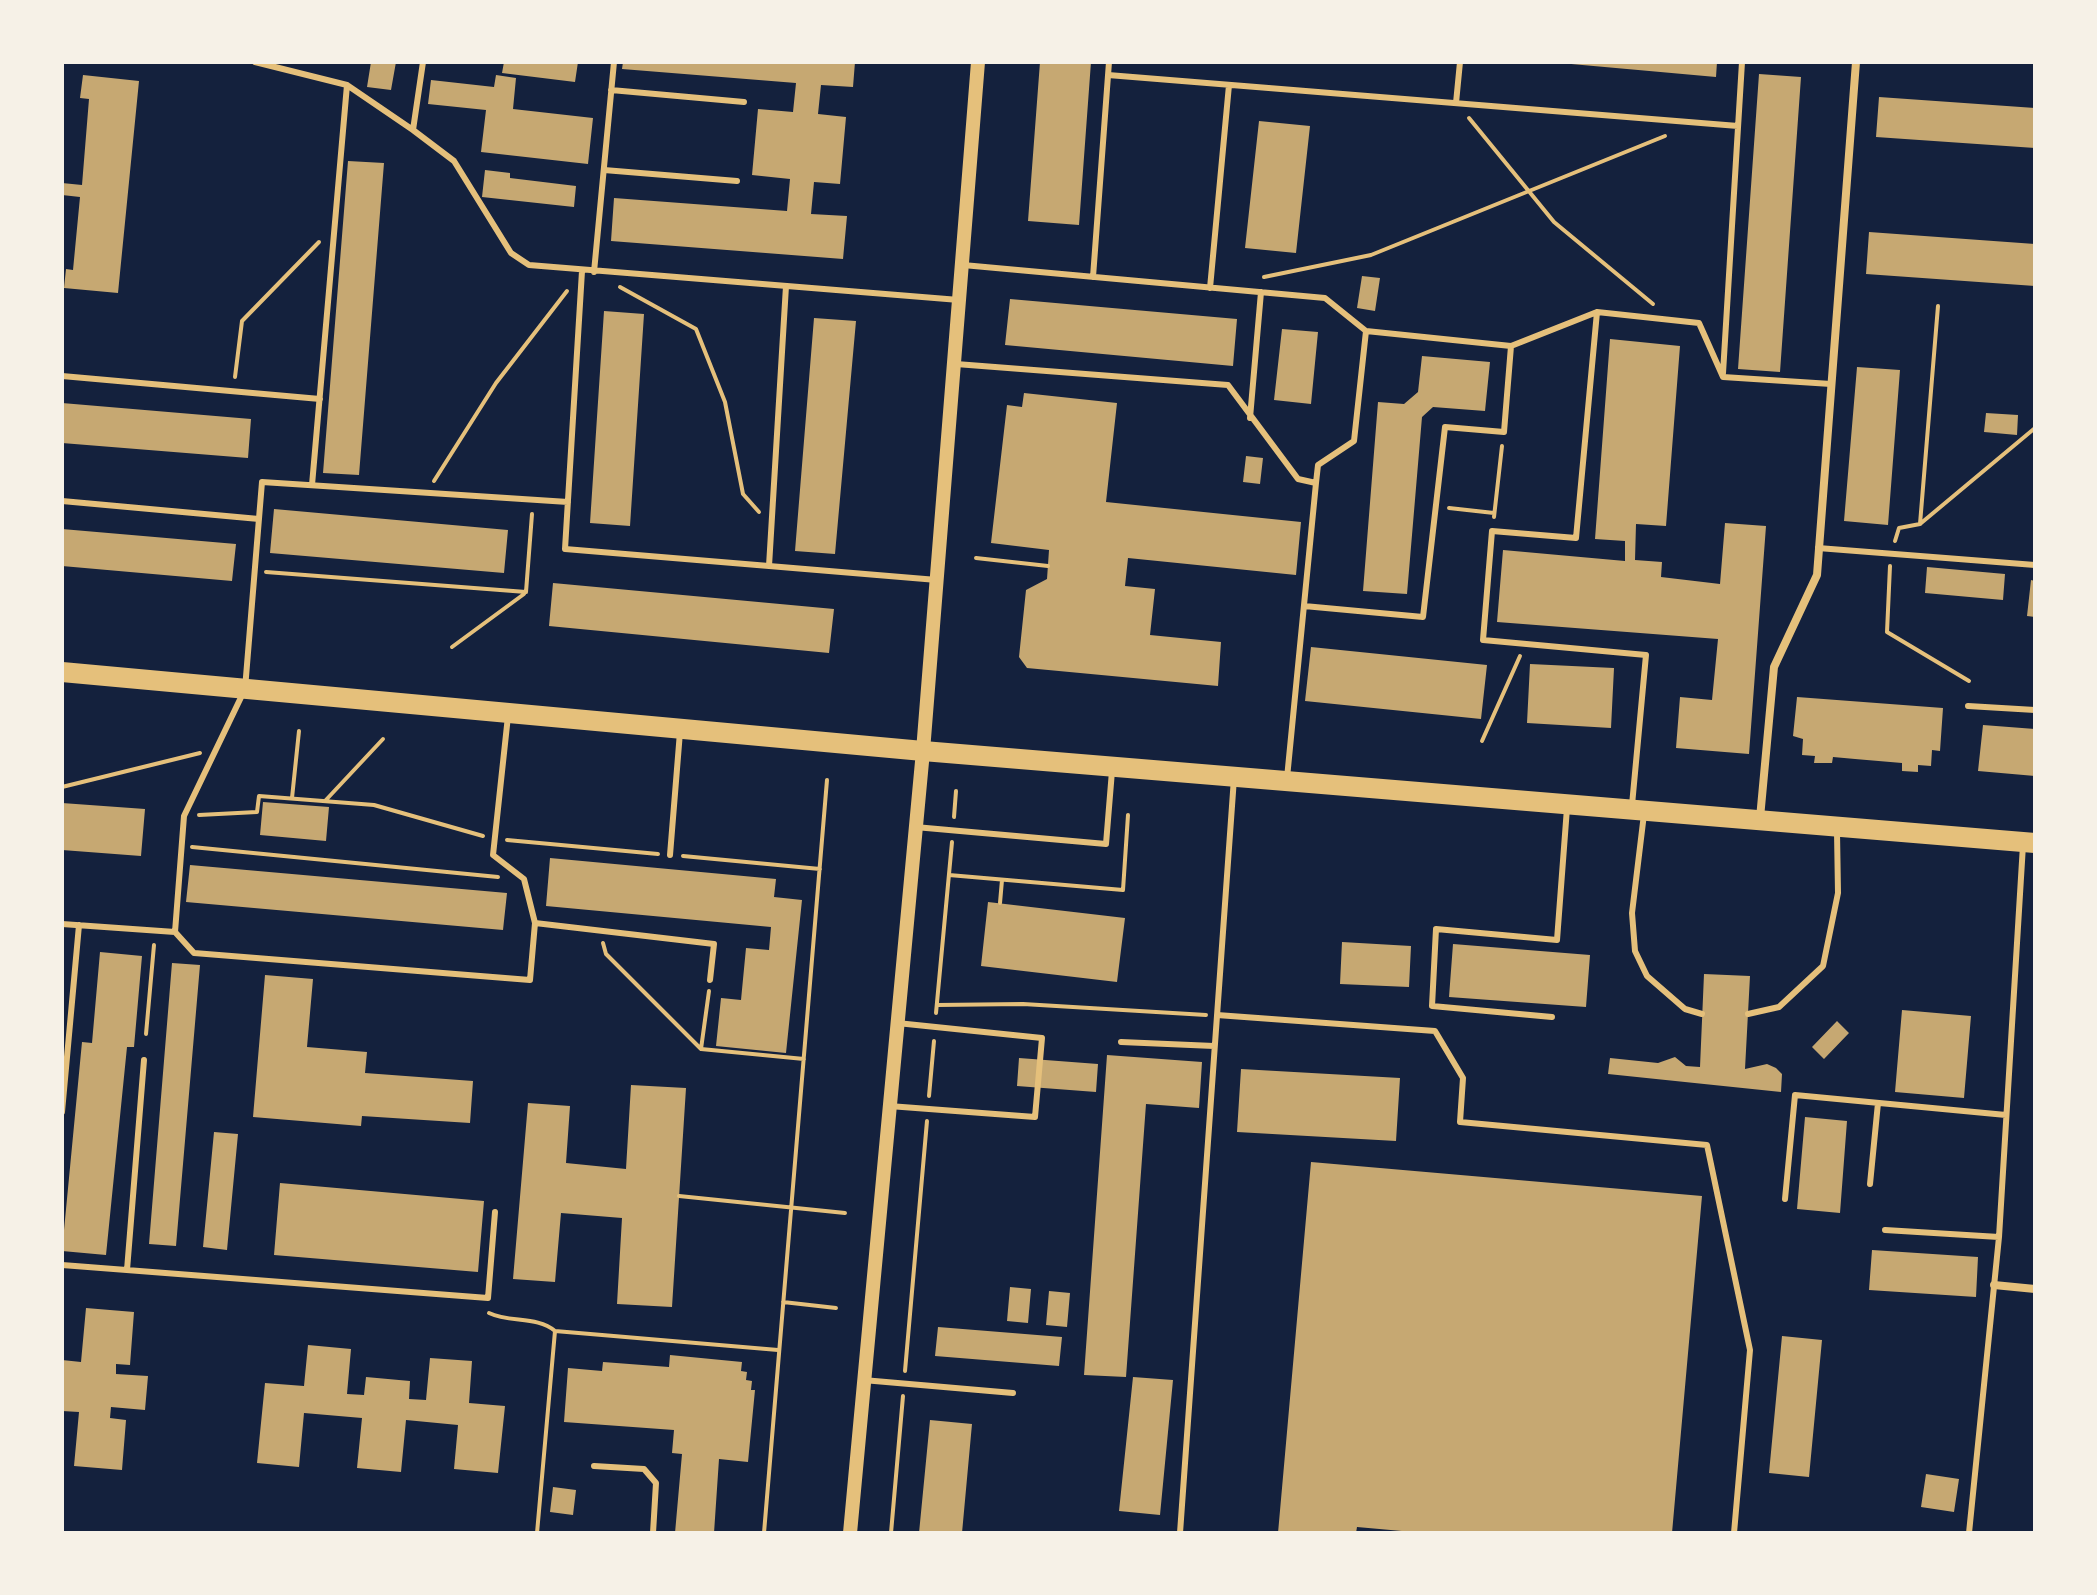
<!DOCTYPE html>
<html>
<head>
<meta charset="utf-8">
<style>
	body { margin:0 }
	#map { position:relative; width:2097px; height:1595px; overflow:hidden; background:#14213d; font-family:Lato,sans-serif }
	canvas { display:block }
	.frame { position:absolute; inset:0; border:64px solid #f6f1e7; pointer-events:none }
</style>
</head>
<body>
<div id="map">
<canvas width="2097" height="1595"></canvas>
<div class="frame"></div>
</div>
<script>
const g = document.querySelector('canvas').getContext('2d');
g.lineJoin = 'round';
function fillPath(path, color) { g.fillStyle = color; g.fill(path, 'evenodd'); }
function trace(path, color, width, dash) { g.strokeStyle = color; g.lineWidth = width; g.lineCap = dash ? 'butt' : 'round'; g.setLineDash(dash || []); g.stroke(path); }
fillPath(new Path2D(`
	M371,62H396L391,90L367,87Z
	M504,62H578L575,82L502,73Z
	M623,62H855L853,87L821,85L818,114L846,117L840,184L814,182L811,214L847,216L843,259L611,241L614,198L787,211L790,179L752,175L758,109L793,112L796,83L622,69Z
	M1040,62H1091L1079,225L1028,221Z
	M1549,62H1717L1716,77Z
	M1759,74L1801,77L1780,372L1738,369Z
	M83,75L139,81L118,293L64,288L66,269L73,270L80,197L62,195V183L82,185L89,99L80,98Z
	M496,75L516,78L513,109L593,118L588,164L481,152L486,110L428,104L431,80L494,87Z
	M1879,97L2035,108V148L1876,137Z
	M1259,121L1310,126L1296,253L1245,248Z
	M348,161L384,163L359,475L323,473Z
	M485,170L510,173V178L576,186L574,207L482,197Z
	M1869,232L2035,244V286L1866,274Z
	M1362,276L1380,278L1375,311L1357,308Z
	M1010,299L1237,319L1233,366L1005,345Z
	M604,311L644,314L630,526L590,523Z
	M814,318L856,321L835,554L795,551Z
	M1282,329L1318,332L1311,404L1274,400Z
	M1610,339L1680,346L1666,526L1636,524L1635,560L1662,562L1661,577L1720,584L1725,523L1766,526L1749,754L1676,748L1680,697L1712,700L1718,639L1497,622L1503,550L1625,561V541L1595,539Z
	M1422,356L1490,362L1485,411L1433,407L1422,417L1407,594L1363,591L1378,402L1404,404L1418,392Z
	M1857,367L1900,370L1888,525L1844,521Z
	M1024,393L1117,403L1106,502L1301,522L1296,575L1128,558L1125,586L1155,589L1150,635L1221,642L1218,686L1027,668L1019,657L1026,590L1047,579L1049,550L991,543L1007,405L1022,407Z
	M62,403L251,419L248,458L62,443Z
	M1986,413L2018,415L2017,435L1984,432Z
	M1246,456L1263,458L1260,484L1243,482Z
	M274,509L508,530L504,573L270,553Z
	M62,529L236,544L232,581L62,566Z
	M1927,567L2005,574L2003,600L1925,593Z
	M2031,580L2035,581V617L2027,616Z
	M553,583L834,609L829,653L549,626Z
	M1311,647L1487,665L1481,719L1305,701Z
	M1530,664L1614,668L1611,728L1527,723Z
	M1797,697L1943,708L1940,751L1932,750L1931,766L1918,765V772L1902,771V763L1855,759L1833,757L1832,763H1814L1815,756L1802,755L1803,739L1793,736Z
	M1983,725L2035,729V776L1978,771Z
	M263,802L329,807L326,841L260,835Z
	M62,803L145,809L141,856L62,850Z
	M550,858L776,879L774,897L802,900L786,1053L716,1046L721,998L741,1000L746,948L769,950L771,927L546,906Z
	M190,865L507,893L503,930L186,902Z
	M988,902L1125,918L1117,982L981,966Z
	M1342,942L1411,946L1409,987L1340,984Z
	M1453,944L1590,955L1586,1007L1449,997Z
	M100,952L142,956L134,1047H127L106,1255L62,1251L82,1042L92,1043Z
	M172,963L200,965L176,1246L149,1244Z
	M1704,974L1750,976L1745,1069L1767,1064L1776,1068L1782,1074L1781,1092L1608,1074L1610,1058L1658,1063L1675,1057L1686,1066L1700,1067Z
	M265,975L313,979L307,1047L367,1052L365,1073L473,1081L470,1123L362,1116L361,1126L253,1117Z
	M1902,1010L1971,1016L1964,1098L1895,1092Z
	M1837,1021L1849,1033L1824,1059L1812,1047Z
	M1107,1055L1202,1062L1199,1108L1146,1104L1126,1377L1084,1375Z
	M1019,1058L1098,1064L1096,1092L1017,1086Z
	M1241,1069L1400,1078L1396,1141L1237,1132Z
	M631,1085L686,1088L672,1307L617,1304L622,1218L561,1213L555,1282L513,1279L528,1103L570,1106L566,1163L626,1169Z
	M1805,1117L1847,1121L1840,1213L1797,1209Z
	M214,1132L238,1134L227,1250L203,1247Z
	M1311,1162L1702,1196L1672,1533H1424L1357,1527L1356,1533H1278Z
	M280,1183L484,1201L478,1272L274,1255Z
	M1872,1250L1978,1257L1976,1297L1869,1290Z
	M1010,1287L1031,1289L1028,1323L1007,1321Z
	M1049,1291L1070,1293L1067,1327L1046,1325Z
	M86,1308L134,1312L130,1365L116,1364V1374L148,1376L145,1410L111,1407L110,1418L126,1420L122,1470L74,1466L79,1412L62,1411V1360L81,1362Z
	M938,1327L1062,1337L1059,1366L935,1356Z
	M1782,1336L1822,1340L1809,1477L1769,1473Z
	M308,1345L351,1349L347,1394L364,1395L366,1377L410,1381L409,1399L426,1400L430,1358L472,1361L469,1403L505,1406L498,1473L454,1469L458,1425L406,1420L401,1472L357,1468L362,1418L304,1413L299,1467L257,1463L265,1383L304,1386Z
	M670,1355L742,1362L741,1371L747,1372L746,1380L752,1381L751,1390H755L748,1462L719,1459L714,1533H675L682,1454L672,1453L674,1430L564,1422L568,1368L602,1371L603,1362L669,1367Z
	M1133,1377L1173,1380L1160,1515L1119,1511Z
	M930,1420L972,1424L962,1533H919Z
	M1926,1474L1959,1479L1954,1512L1921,1507Z
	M553,1487L576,1490L573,1515L550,1512Z`), '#c6a872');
trace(new Path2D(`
	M1469,118L1554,222L1653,304
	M1264,277L1371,255L1665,136
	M620,287L696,329L725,402L743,494L759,512
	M235,377L242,321L319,242
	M434,481L496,383L567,291
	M1449,508L1494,513
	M1494,517L1502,446
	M1920,524L1938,306
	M1895,541L1899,528L1920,524L2035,428
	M976,558L1048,566
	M1890,566L1887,632L1969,681
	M266,572L526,592L532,514
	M452,647L524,594
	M1482,741L1520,656
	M62,787L200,753
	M292,798L299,731
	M325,801L383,739
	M199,815L257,812L259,796L374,805L483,836
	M954,817L956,791
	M507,840L658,854
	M192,847L498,877
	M683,856L820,869
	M949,875L1123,890L1128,815
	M1000,903L1002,880
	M603,943L606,954L701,1049
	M709,991L701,1049L804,1059
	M937,1005L1023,1004L1206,1015
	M936,1013L952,842
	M146,1034L154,945
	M929,1096L934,1041
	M679,1196L845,1213
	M783,1302L836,1308
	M489,1313C510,1323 537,1316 555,1331
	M905,1371L927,1121
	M537,1533L555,1331L778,1350
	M764,1533L827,780
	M891,1533L903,1396`), '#e5c07b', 4);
trace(new Path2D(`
	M255,62L347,85L413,130L454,161L511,253L529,265L959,300
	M1108,75L1738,126
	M611,90L744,102
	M1456,103L1460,62
	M413,130L423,62
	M604,170L737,181
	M963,265L1325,298L1366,331
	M582,271L565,549L937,580
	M594,272L614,62
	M1093,277L1109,62
	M1210,288L1229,85
	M1511,346L1597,312
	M956,364L1228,385L1298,479L1316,483
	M1723,373L1742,62
	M62,376L320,399
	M1250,418L1261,292
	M312,485L347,85
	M62,501L259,519
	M1818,548L2035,565
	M769,566L786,286
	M1968,706L2035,710
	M1287,778L1316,483L1318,465L1354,441L1366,331L1511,346L1504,432L1445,427L1423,617L1304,606
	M1632,805L1646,655L1483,640L1492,531L1576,538L1597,312L1699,323L1723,377L1831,384
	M1644,814L1632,913L1635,951L1647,976L1685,1009L1702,1014
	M915,827L1106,844L1112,771
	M670,855L680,732
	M535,923L714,944L710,980
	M62,924L175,932L194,953L530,980L535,923L524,879L493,855L508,716
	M175,932L184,816L245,689L262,482L568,502
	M1748,1014L1779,1007L1823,966L1838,893L1837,832
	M1217,1015L1435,1031L1463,1078L1460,1122L1707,1145L1750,1350L1734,1533
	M1552,1017L1432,1006L1436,929L1557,940L1567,808
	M1121,1042L1214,1046
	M889,1106L1035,1117L1042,1038L897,1023
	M62,1112L79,925
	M1870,1184L1878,1103
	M1785,1199L1795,1095L2006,1115
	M1885,1230L1999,1237
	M62,1265L488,1298L495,1212
	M127,1270L144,1060
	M863,1380L1013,1393
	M594,1466L644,1469L656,1483L653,1533
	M1180,1533L1234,778
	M1969,1533L1999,1237L2023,845`), '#e5c07b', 6);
trace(new Path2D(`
	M1760,818L1774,667L1817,575L1856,62
	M1994,1285L2035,1289`), '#e5c07b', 8);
trace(new Path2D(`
	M850,1533L923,751L978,62`), '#e5c07b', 14);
trace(new Path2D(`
	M62,672L923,751L2035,843`), '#e5c07b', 20);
</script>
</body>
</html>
